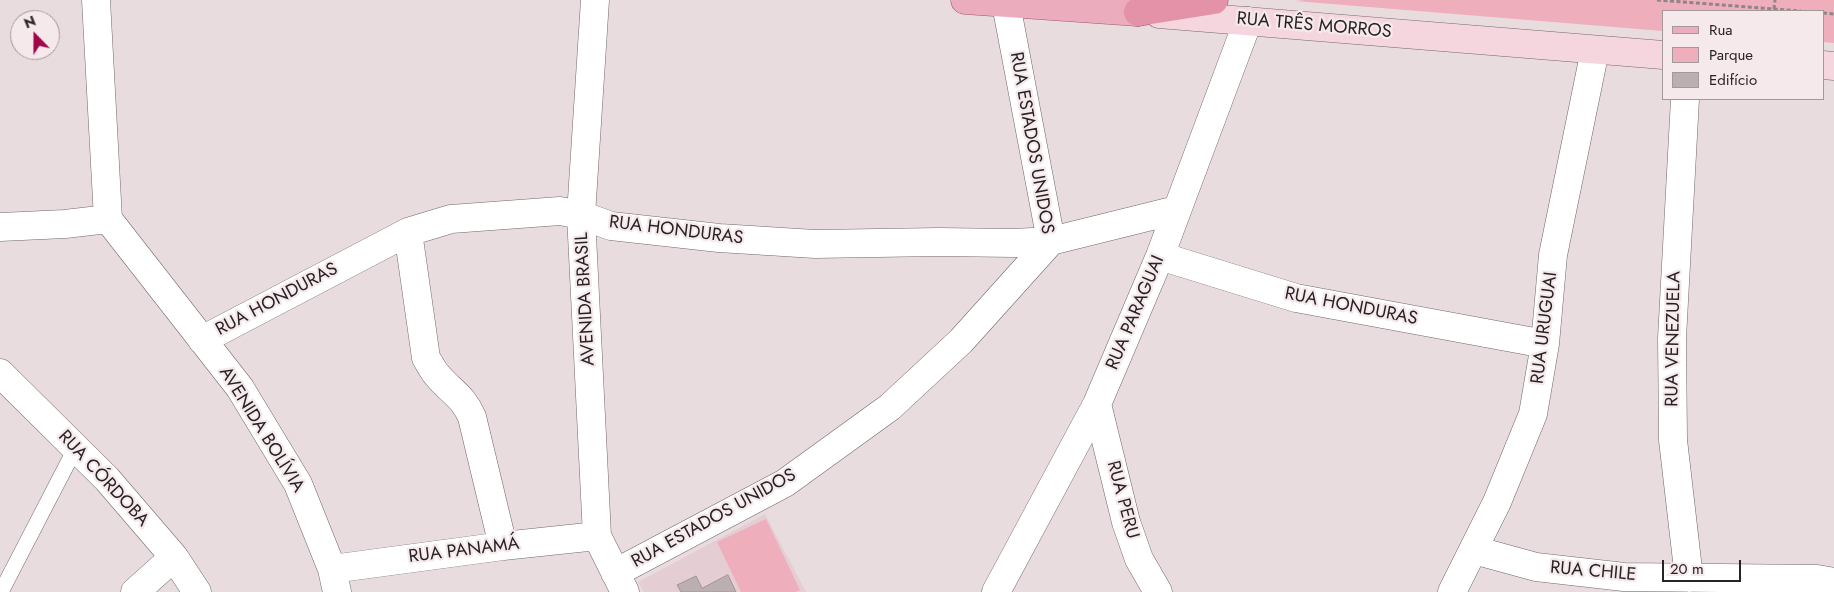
<!DOCTYPE html>
<html>
<head>
<meta charset="utf-8">
<style>
	body { margin:0 }
	#map { position:relative; width:1834px; height:592px; overflow:hidden; background:#e9dcdf; font-family:Jost,sans-serif }
	canvas { display:block }
	.legend { position:absolute; left:1662px; top:10px; width:162px; height:90px; box-sizing:border-box; background:#f6e9ec; border:1px solid #a3999c; margin:0; padding:6px 9px; list-style:none; font-size:15px; color:#272223 }
	.legend li { display:flex; align-items:center; gap:10px; height:25px }
	.legend b { width:25px; border:1px solid #a3999c }
	.north { position:absolute; left:10px; top:10px; width:50px; height:50px; box-sizing:border-box; background:#f6e9ec; border:1px solid #a3999c; border-radius:50%; rotate:338deg; font-size:14px; font-weight:700; line-height:20px; text-align:center; color:#272223 }
	.north::after { content:''; display:block; margin:auto; width:18px; height:22px; background:#a0074b; clip-path:polygon(50% 0,100% 100%,50% 72%,0 100%) }
	.scale { position:absolute; left:1662px; top:560px; width:79px; height:22px; box-sizing:border-box; border:2px solid #272223; border-top:0; padding-left:6px; font-size:15px; line-height:18px; white-space:nowrap; color:#272223; -webkit-text-stroke:4px #f6e9ec; paint-order:stroke }
</style>
</head>
<body>
<div id="map">
<canvas width="1834" height="592"></canvas>
<ul class="legend">
<li><b style="height:6px;background:#ebadbd"></b>Rua</li>
<li><b style="height:14px;background:#efaebc"></b>Parque</li>
<li><b style="height:14px;background:#bbafb1"></b>Edifício</li>
</ul>
<div class="north">N</div>
<div class="scale">20 m</div>
</div>
<script>
const g = document.querySelector('canvas').getContext('2d');
g.lineJoin = 'round';
function fillPath(path, color) { g.fillStyle = color; g.fill(path, 'evenodd'); }
function trace(path, color, width, dash) { g.strokeStyle = color; g.lineWidth = width; g.lineCap = dash ? 'butt' : 'round'; g.setLineDash(dash || []); g.stroke(path); }
function drawText(font, color, halo, rows, align = 'center') {
  g.font = font + ' Jost,sans-serif'; g.lineWidth = 4.5; g.setLineDash([]); g.textBaseline = 'middle'; g.strokeStyle = halo; g.fillStyle = color; for (const [text, x, y, turn = 0] of rows) {
    g.save(); g.translate(x, y); g.rotate((+turn || 0) * Math.PI / 180); g.textAlign = isNaN(turn) ? turn : align; if (halo) g.strokeText(text, 0, 0); g.fillText(text, 0, 0); g.restore();
  }
}
fillPath(new Path2D(`
	M765,514L806,592H644L638,582Z`), '#e4ced3');
fillPath(new Path2D(`
	M1305,0H1834V43L1823,42V11H1663V31L1295,1Z
	M766,519L800,590L796,592H741L717,542Z`), '#efaebc');
const building = new Path2D(`
	M728,575L736,592H681L677,585L696,576L702,588Z`);
fillPath(building, '#bbafb1');
trace(building, '#a09496', 1);
const service = new Path2D(`
	M1,592L76,447`);
const minor = new Path2D(`
	M96,0L108,219L240,388L298,484L332,569L337,592
	M595,0L581,215L597,536L625,592
	M1006,4L1051,241
	M1685,99L1672,338L1673,440L1689,578
	M0,227L65,224L108,219
	M408,232L426,358C430,364 433,371 437,375C451,392 463,396 472,417L503,546
	M1160,256L1296,298L1545,344
	M202,340L408,232L451,219L560,211L581,215L611,226L719,238L815,244L939,242L1014,243L1051,241L1176,210
	M0,373L107,479L174,557L197,592
	M1097,404L1126,522L1139,559L1158,592
	M1474,550L1536,567L1624,577L1817,579L1834,582
	M332,569L503,546L597,536
	M615,573L785,483L890,407L961,341L1051,241
	M135,592L174,557
	M996,592L1097,404L1160,256L1248,21
	M1452,592L1497,502L1533,414L1545,344L1553,255L1595,50`);
const secondary = new Path2D(`
	M1159,14L1663,55
	M1823,65L1834,66`);
const primary = new Path2D(`
	M965,0L1138,12`);
const trunk = new Path2D(`
	M1138,12L1214,0`);
trace(service, '#726769', 16);
trace(minor, '#726769', 29);
trace(secondary, '#726769', 29);
trace(primary, '#9d596a', 29);
trace(trunk, '#9d596a', 29);
trace(new Path2D(`
	M1657,0L1801,11
	M1774,9L1775,0
	M1823,13L1834,14`), '#8e8587', 3, [4, 2.5]);
trace(service, '#fff', 15);
trace(minor, '#fff', 28);
trace(secondary, '#f5d6de', 28);
trace(primary, '#ebadbd', 28);
trace(trunk, '#e492a7', 28);
drawText('18px', '#272223', '#f6e9ec', [
	["RUA TRÊS MORROS",1314,26,5],
	["RUA ESTADOS UNIDOS",1031,143,80],
	["RUA HONDURAS",676,231,7],
	["AVENIDA BRASIL",586,299,-93],
	["RUA HONDURAS",277,300,-28],
	["RUA HONDURAS",1351,307,11],
	["RUA PARAGUAI",1136,313,-67],
	["RUA URUGUAI",1545,328,-83],
	["RUA VENEZUELA",1674,339,-89],
	["AVENIDA BOLÍVIA",261,430,58],
	["RUA CÓRDOBA",103,479,47],
	["RUA PERU",1122,500,75],
	["RUA ESTADOS UNIDOS",714,519,-29],
	["RUA PANAMÁ",464,551,-7],
	["RUA CHILE",1593,572,5]
]);
</script>
</body>
</html>
